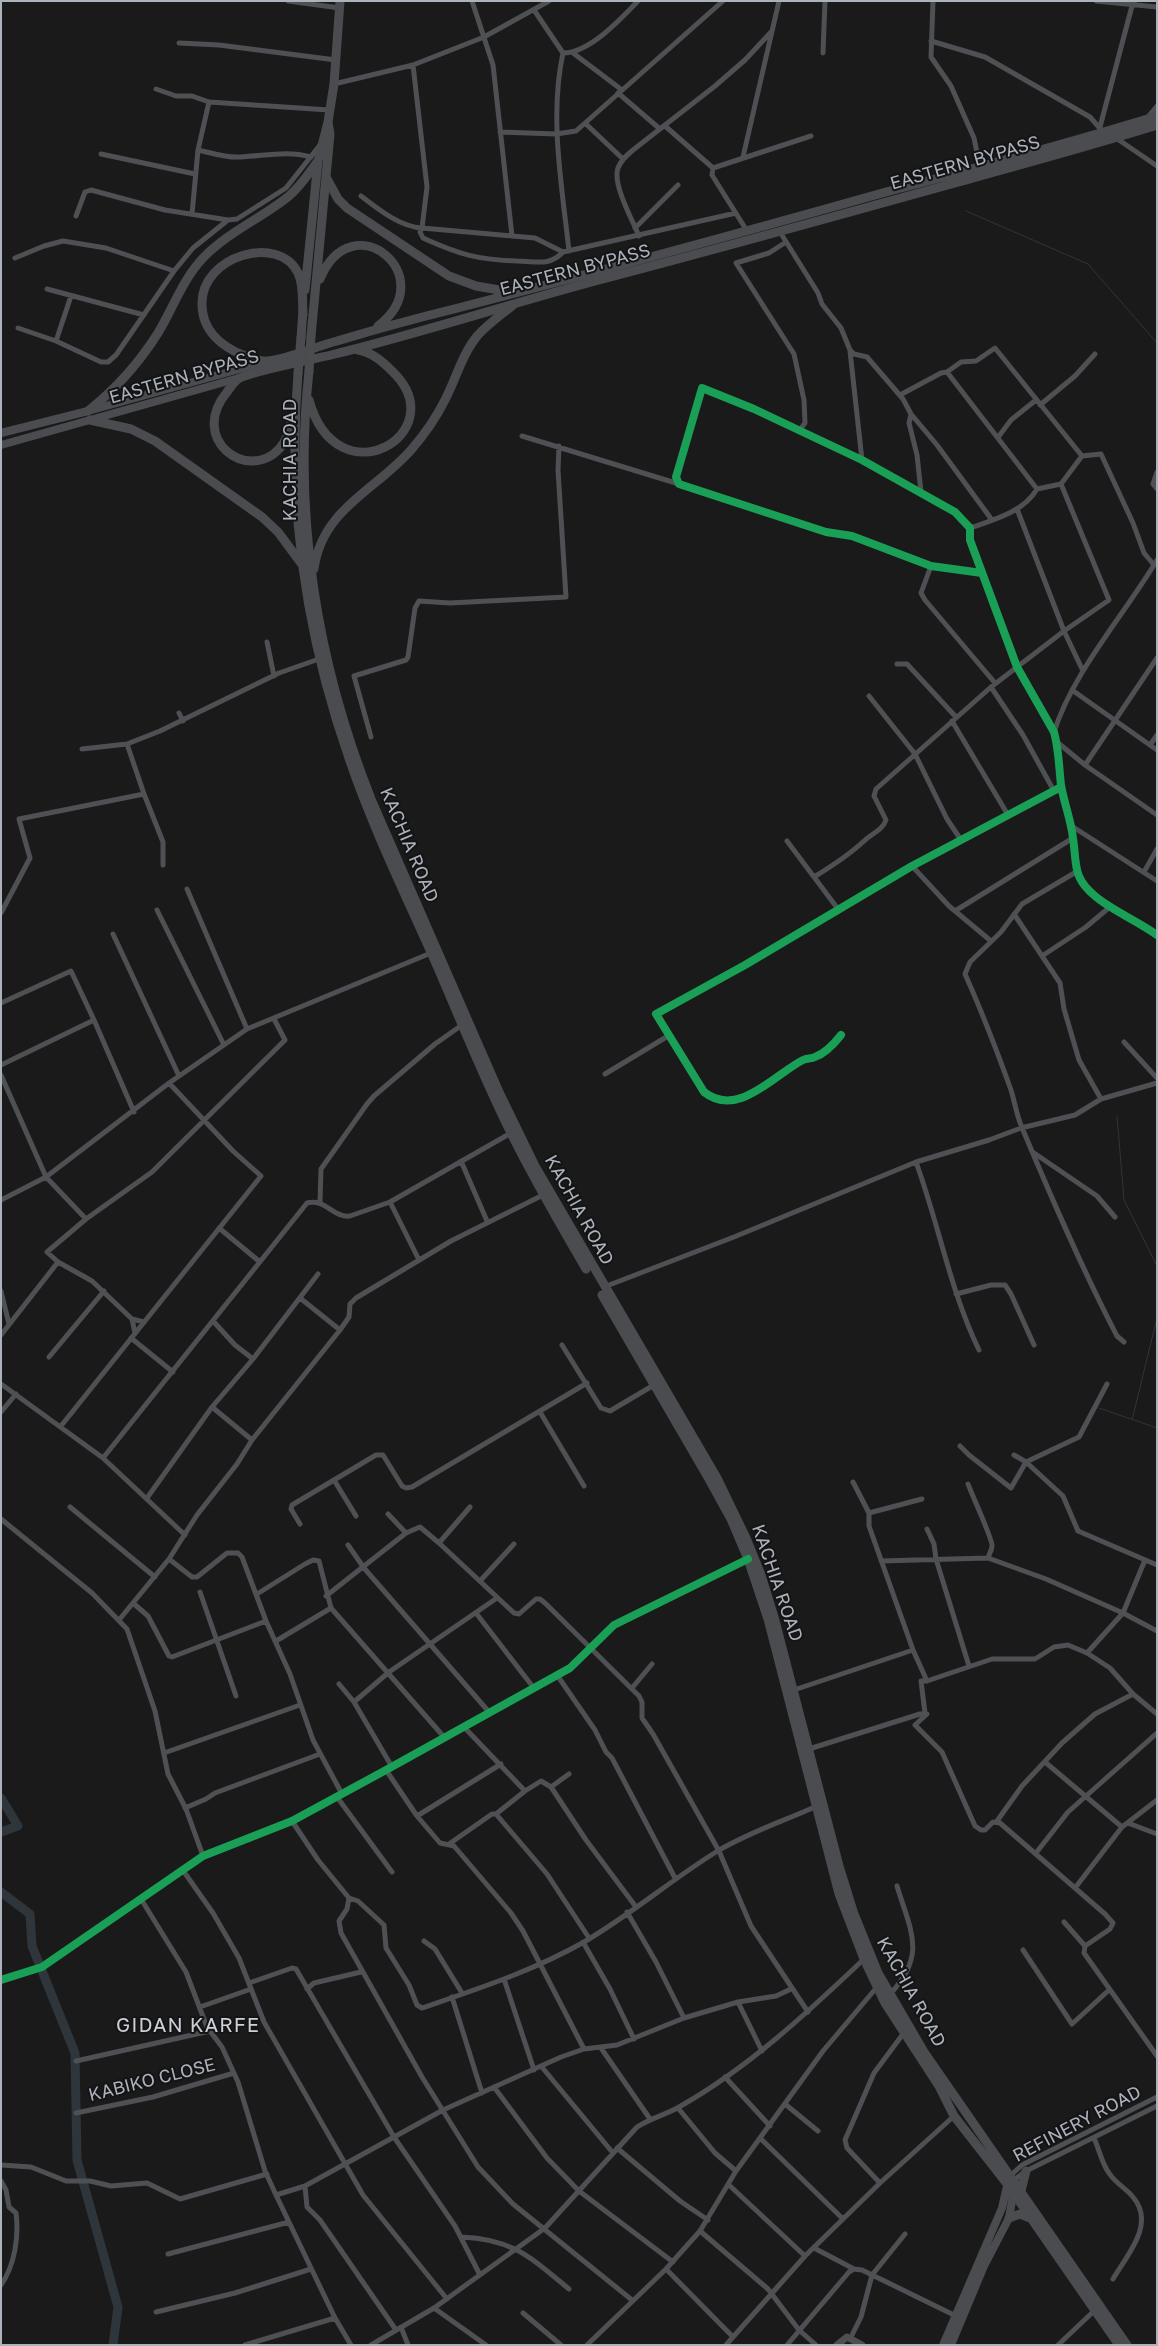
<!DOCTYPE html>
<html>
<head>
<meta charset="utf-8">
<style>
	body { margin:0 }
	#map { position:relative; width:1158px; height:2346px; overflow:hidden; background:#1a1a1a; font-family:"Golos Text",sans-serif }
	canvas { display:block }
	.frame { position:absolute; inset:0; border:2px solid #acb2ba; pointer-events:none }
</style>
</head>
<body>
<div id="map">
<canvas width="1158" height="2346"></canvas>
<div class="frame"></div>
</div>
<script>
const g = document.querySelector('canvas').getContext('2d');
g.lineJoin = 'round';
function trace(path, color, width, dash) { g.strokeStyle = color; g.lineWidth = width; g.lineCap = dash ? 'butt' : 'round'; g.setLineDash(dash || []); g.stroke(path); }
function drawText(font, color, halo, rows, align = 'center') {
  g.font = font + ' "Golos Text",sans-serif'; g.lineWidth = 4; g.setLineDash([]); g.textBaseline = 'middle'; g.strokeStyle = halo; g.fillStyle = color; for (const [text, x, y, turn = 0] of rows) {
    g.save(); g.translate(x, y); g.rotate((+turn || 0) * Math.PI / 180); g.textAlign = isNaN(turn) ? turn : align; if (halo) g.strokeText(text, 0, 0); g.fillText(text, 0, 0); g.restore();
  }
}
trace(new Path2D(`
	M966,211L1088,264L1157,343
	M1117,1116L1124,1200L1157,1266
	M1099,1408L1157,1428
	M1132,1420L1157,1318`), '#2e363b', 1);
trace(new Path2D(`
	M1,1798L18,1826L1,1832
	M1,1892L30,1914L32,1946L75,2053L77,2160L118,2307L113,2345`), '#2e363b', 9);
trace(new Path2D(`
	M288,1L340,8
	M472,1L493,65L512,236
	M933,1L931,57L951,86L974,138L980,167
	M1096,1L1157,7
	M534,10L563,53C549,117 562,186 569,251
	M931,41L985,57L1090,117L1104,133
	M179,43L219,45L336,60
	M563,53C589,53 620,20 638,1
	M573,53L622,90
	M823,53L825,1
	M334,84L413,65L484,37L549,1
	M156,89L176,96H192L209,102L329,110
	M618,93L660,129
	M1148,117L1157,106
	M586,124L623,159
	M665,126L713,168
	M1100,127L1132,6L1135,1
	M500,132L556,134L576,131L723,1
	M1116,138L1157,166
	M198,150C212,153 226,158 240,157C265,156 287,150 311,157
	M101,154L195,174
	M743,157L779,1
	M361,196C378,209 400,227 422,228L427,187L413,65
	M192,214L198,150L209,102
	M76,216L85,192L91,190L165,210L228,220L237,219L286,188L320,145
	M635,228L678,185
	M747,231L712,175L713,168L811,136
	M780,232L818,293L822,304L841,328L850,350L854,354L867,357L903,399L911,414L909,423L917,455L921,492
	M639,236C633,221 612,184 618,168C621,160 627,155 633,150L715,86L745,60L772,31
	M786,242L769,253L736,263L794,354L804,400L805,423L799,431
	M563,252L535,238L422,228L420,232L423,238C458,254 478,260 517,261C536,261 549,267 563,252L736,213
	M15,258L44,246L63,241L106,248L174,271
	M47,289L144,315
	M18,328L56,341L101,362H108L116,355L174,271L193,248L228,220
	M56,341L71,296
	M850,351L862,460
	M947,372L961,362L976,361L995,348L1082,456
	M900,395L941,373L947,372L1037,489
	M1040,405L1075,376L1095,354
	M911,414L937,445L992,520
	M522,436L679,484
	M999,436L1011,420L1036,400
	M1157,472L1153,484L1157,489
	M1017,509L1064,631L1083,671
	M970,528C993,520 1024,512 1037,489L1061,484L1082,456L1101,454L1133,523L1144,553L1154,565
	M931,566L921,593L925,600L995,683
	M982,573L931,566L852,536L826,532L679,484L676,477L702,388L754,409L862,460L955,512L970,528V540L1017,667L1054,732C1059,750 1059,768 1061,785C1064,803 1071,820 1073,838C1077,864 1072,877 1095,896C1111,910 1138,921 1157,935
	M267,642L274,676
	M897,664H907L956,717
	M991,687L1023,735L1054,791
	M1072,690L1157,750
	M869,696L915,754L947,819L961,840
	M179,713L183,721
	M952,721L1008,815
	M1054,732C1073,672 1124,615 1157,560
	M371,737L354,676L406,660L408,657L415,608L419,601L450,603L566,597L558,470L559,446
	M1057,742L1085,765L1157,815
	M1150,745L1157,735
	M82,749L127,744L160,731L279,673L319,659
	M1085,765L1157,658
	M144,794L163,842V865
	M1070,825L1157,881
	M787,841L838,909
	M912,866L949,906L991,941
	M1076,872L1022,904L1001,932L970,962L965,974C982,1012 997,1051 1011,1090C1015,1103 1017,1118 1023,1130C1052,1199 1082,1269 1117,1336L1124,1342
	M1144,872L1157,849
	M814,877C832,866 849,855 864,841C872,833 882,831 886,820L874,796L876,789L991,687L1064,631L1109,600L1061,484
	M187,889L247,1029
	M157,910L224,1045
	M955,911L1073,838
	M1,913L30,858L19,819L144,794L127,744
	M1014,914L1060,983L1064,1009L1079,1060L1101,1099
	M113,934L179,1076
	M1042,956L1086,927L1111,906
	M1,1003L71,971L94,1020L1,1065
	M94,1020L134,1112
	M841,1035C834,1044 826,1053 815,1057C811,1059 807,1058 803,1060C775,1074 738,1119 704,1092L656,1014L745,965L912,866L1061,787
	M1124,1042L1157,1078
	M605,1074L668,1036
	M1,1075L46,1177L86,1219
	M1034,1153L1097,1196L1115,1217
	M461,1161L487,1221
	M916,1162C939,1225 950,1290 979,1350
	M1,1200L46,1177L169,1083L247,1029L431,953
	M320,1202L321,1169L367,1104L374,1096L435,1044L462,1025
	M390,1202L419,1260
	M219,1228L260,1262
	M58,1262L92,1281L132,1319L144,1322
	M604,1287L734,1237L916,1162L989,1140L1021,1128L1075,1115L1101,1099L1157,1083
	M1,1291L9,1324
	M956,1294L991,1285H1005L1011,1294L1034,1345
	M132,1319L135,1333
	M213,1321L235,1345L253,1359
	M340,1330L349,1317L350,1304L356,1298L451,1241L543,1195
	M1,1335L58,1262L47,1252L86,1219L152,1172L285,1040L274,1019
	M131,1338L173,1372
	M562,1345L601,1408L610,1411L654,1385
	M49,1357L104,1291
	M1,1384L103,1458L185,1535
	M212,1407L252,1440
	M1,1412L16,1394
	M540,1412L584,1486
	M61,1426L261,1176L233,1151L169,1083
	M960,1446L969,1455L1011,1488L1026,1462L1063,1496L1078,1531L1157,1565
	M1014,1455L1026,1462L1079,1437L1107,1384
	M103,1458L307,1203C325,1198 333,1218 350,1216L390,1202L511,1133
	M334,1480L356,1516
	M853,1482L869,1513V1526L913,1650L927,1681H921L925,1713
	M968,1484C972,1495 993,1540 992,1546C992,1550 989,1554 988,1558
	M147,1498L212,1407L253,1359L318,1274
	M70,1507L155,1577
	M869,1513L922,1499
	M388,1514L406,1533
	M1,1519L92,1593L127,1629L155,1711L168,1774L186,1809L203,1856
	M300,1524L291,1509L292,1505L376,1455H383L402,1486L406,1488L412,1487L587,1383
	M927,1529L934,1544L936,1559L969,1666
	M439,1543L470,1507
	M348,1545L364,1568L489,1712
	M169,1559L192,1577H197L227,1553H238L242,1557L266,1621L290,1674L313,1740L342,1794
	M881,1561L988,1558L1046,1579L1123,1613L1157,1631
	M480,1581L514,1544
	M200,1592L236,1696
	M257,1594L305,1564L313,1560L319,1561L331,1608L444,1737
	M326,1596L406,1533L420,1527L439,1543L514,1613L519,1614L536,1599H540L545,1603L639,1696L642,1702V1718L653,1734L719,1851L751,1926L808,2012
	M133,1603L148,1616L169,1656L172,1657L266,1621
	M476,1613L533,1687
	M119,1620L169,1559L197,1515L237,1464L252,1440L340,1330L300,1298
	M276,1641L331,1608
	M1087,1653L1123,1613L1145,1560
	M557,1675L595,1730L606,1752L612,1758L675,1878
	M927,1681L992,1659H1035L1054,1647L1068,1645L1087,1653L1110,1668L1133,1694L1157,1714
	M339,1684L354,1702L392,1767
	M632,1688L652,1664
	M794,1690L913,1650
	M354,1702L389,1672L497,1598
	M463,1726L525,1791
	M809,1749L920,1714H927L915,1725L942,1752L975,1826L981,1830H985L993,1822L1000,1823L1105,1914L1113,1923L1110,1929L1085,1946L1084,1953L1157,2056
	M164,1753L300,1705
	M1045,1762L1122,1827
	M386,1770L417,1816L440,1843L454,1846L511,1913L523,1931L584,2049
	M551,1787L569,1774
	M337,1797L392,1872
	M185,1808L206,1799L215,1793L320,1754
	M496,1814L547,1874L589,1938
	M417,1816L501,1764
	M292,1821L318,1860L349,1898L347,1909L339,1921L341,1933L422,2077L478,2167L513,2204L632,2300
	M997,1821L1022,1786L1062,1743L1095,1714L1133,1694
	M1128,1823L1157,1834
	M449,1844L492,1814H496L525,1791L541,1781L551,1787L586,1840L636,1907
	M1036,1853L1068,1812L1157,1733
	M182,1869L213,1913L239,1958L264,2022L363,2195L447,2299
	M1075,1888L1122,1827L1157,1800
	M349,1898L358,1901L384,1925L386,1948L409,1985L417,2005L422,2008C477,1989 533,1971 584,1942C630,1915 671,1880 716,1852C747,1833 784,1821 817,1806
	M141,1899L186,1972L207,2027L222,2047L238,2082L265,2171L276,2195L335,2318L351,2345
	M627,1912L656,1962L684,2018
	M1064,1922L1085,1946
	M424,1941L435,1949L462,1993
	M583,1942L610,1989L634,2039
	M1023,1950L1072,2024L1109,1990
	M504,1979L534,2070
	M1,1980L42,1967L203,1856L292,1821L386,1770L570,1668L614,1625L748,1559
	M249,1983L292,1968L296,1969L394,2137L455,2226L480,2275
	M307,1989L314,1983L361,1972
	M890,1994C927,1955 911,1932 897,1886
	M452,1997L482,2093
	M738,2002L762,2051
	M200,2007L251,1989
	M601,2048L650,2119
	M76,2061L210,2031
	M541,2066L613,2153
	M725,2077L770,2126
	M494,2087L547,2158L579,2191L673,2262
	M785,2104L818,2131
	M678,2108L715,2153L736,2171
	M76,2113L153,2097L234,2073
	M760,2138L843,2219
	M1094,2138C1099,2149 1102,2164 1109,2173C1115,2183 1126,2188 1133,2197C1156,2224 1127,2255 1113,2279
	M617,2148L680,2201L708,2220
	M1,2165L31,2167L66,2181H90L111,2186L147,2183L180,2199L267,2174
	M1010,2176L1022,2165L1157,2097
	M1014,2180L1026,2171L1157,2106
	M1,2181L6,2190L9,2207L16,2213C19,2236 15,2265 1,2285
	M880,2183L847,2148L845,2140L874,2073L903,2034
	M729,2185L805,2256
	M305,2186L307,2207L320,2220L396,2330
	M276,2195L305,2186L443,2110L561,2057L584,2049L617,2045L684,2018L738,2002L776,1996L791,1989
	M700,2231L768,2289L799,2330L816,2345
	M461,2237C513,2239 530,2257 569,2289
	M814,2248L854,2269
	M168,2254L289,2222
	M666,2269L733,2337
	M434,2308L486,2345
	M156,2312L235,2293L311,2269
	M523,2313L561,2345
	M401,2327L408,2345
	M851,2337L861,2317L872,2275L905,2234
	M245,2345L335,2318
	M371,2345L434,2308L545,2228L637,2127C651,2118 665,2115 679,2107C748,2068 806,2014 864,1959
	M587,2345L666,2269L700,2231L736,2171L823,2051L877,1987
	M726,2345L805,2256L880,2183L954,2116
	M787,2345L849,2272L854,2269L862,2270L956,2316
	M1058,2345L1095,2310`), '#4e5053', 5);
trace(new Path2D(`
	M837,2345L847,2337L862,2345`), '#4d4f51', 7);
trace(new Path2D(`
	M1,433L88,411L265,362
	M1,445L239,378
	M943,2345L1002,2208L1008,2182
	M951,2345L984,2266L1009,2218L1014,2190`), '#4b4c4f', 8);
trace(new Path2D(`
	M326,177L338,199L347,208L449,276L476,286L511,292
	M320,279C352,201 443,277 378,326
	M305,290L318,161L328,122
	M303,315C302,301 304,285 298,273C279,233 201,256 202,304C202,331 222,347 245,356C252,358 260,362 268,361C291,358 314,347 337,341C377,329 417,318 458,308C601,271 744,232 886,192C976,168 1067,144 1157,116
	M311,336L330,134L328,122L334,84L340,1
	M301,338L303,310
	M309,371C293,517 317,663 371,799L499,1092L535,1166L717,1478L746,1538L761,1575L774,1617L839,1866L854,1914L878,1973L924,2052L1127,2345
	M298,373C287,505 306,636 350,761C373,828 405,894 434,959C459,1016 482,1075 510,1131C533,1178 560,1224 586,1269
	M309,400C337,502 455,433 393,372C383,362 372,352 358,350
	M88,411C116,389 139,363 158,333C173,308 183,279 203,258C228,232 262,218 289,196C301,186 309,173 318,161
	M292,418C289,429 287,441 279,449C247,483 188,439 227,392C230,388 234,382 238,379C248,372 315,359 331,355C421,333 509,304 599,280C714,250 829,218 944,186C1015,166 1086,147 1157,125
	M90,420L131,429L155,441L262,517L278,532L301,563
	M314,569C322,509 375,491 411,450C424,435 436,418 445,400C456,379 462,354 478,335C488,324 501,315 513,305
	M602,1295L709,1479L731,1519L748,1559L768,1619L839,1894L864,1959L885,2003L939,2086L954,2116L1008,2185L1119,2345
	M1021,2191L1026,2171
	M1009,2218L1020,2214L1030,2218`), '#4b4c4f', 9);
trace(new Path2D(`
	M309,371L311,336
	M298,373L301,338`), '#4b4c4f', 9);
trace(new Path2D(`
	M982,573L931,566L852,536L826,532L679,484L676,477L702,388L754,409L862,460L955,512L970,528V540L1017,667L1054,732C1059,750 1059,768 1061,785C1064,803 1071,820 1073,838C1077,864 1072,877 1095,896C1111,910 1138,921 1157,935
	M841,1035C834,1044 826,1053 815,1057C811,1059 807,1058 803,1060C775,1074 738,1119 704,1092L656,1014L745,965L912,866L1061,787
	M1,1980L42,1967L203,1856L292,1821L386,1770L570,1668L614,1625L748,1559`), '#1a9f57', 8);
drawText('18px', '#acb2ba', '#141416', [
	["EASTERN BYPASS",965,163,-16],
	["EASTERN BYPASS",575,270,-15],
	["EASTERN BYPASS",184,377,-16],
	["KACHIA ROAD",290,460,-90],
	["KACHIA ROAD",409,845,67],
	["KACHIA ROAD",579,1210,61],
	["KACHIA ROAD",777,1583,71],
	["KACHIA ROAD",911,1992,61],
	["KABIKO CLOSE",152,2080,-14],
	["REFINERY ROAD",1077,2124,-28]
]);
g.letterSpacing = '1px';
drawText('20px', '#cdd0d6', '#141416', [
	["GIDAN KARFE",188,2026]
]);
g.letterSpacing = '0px';
</script>
</body>
</html>
